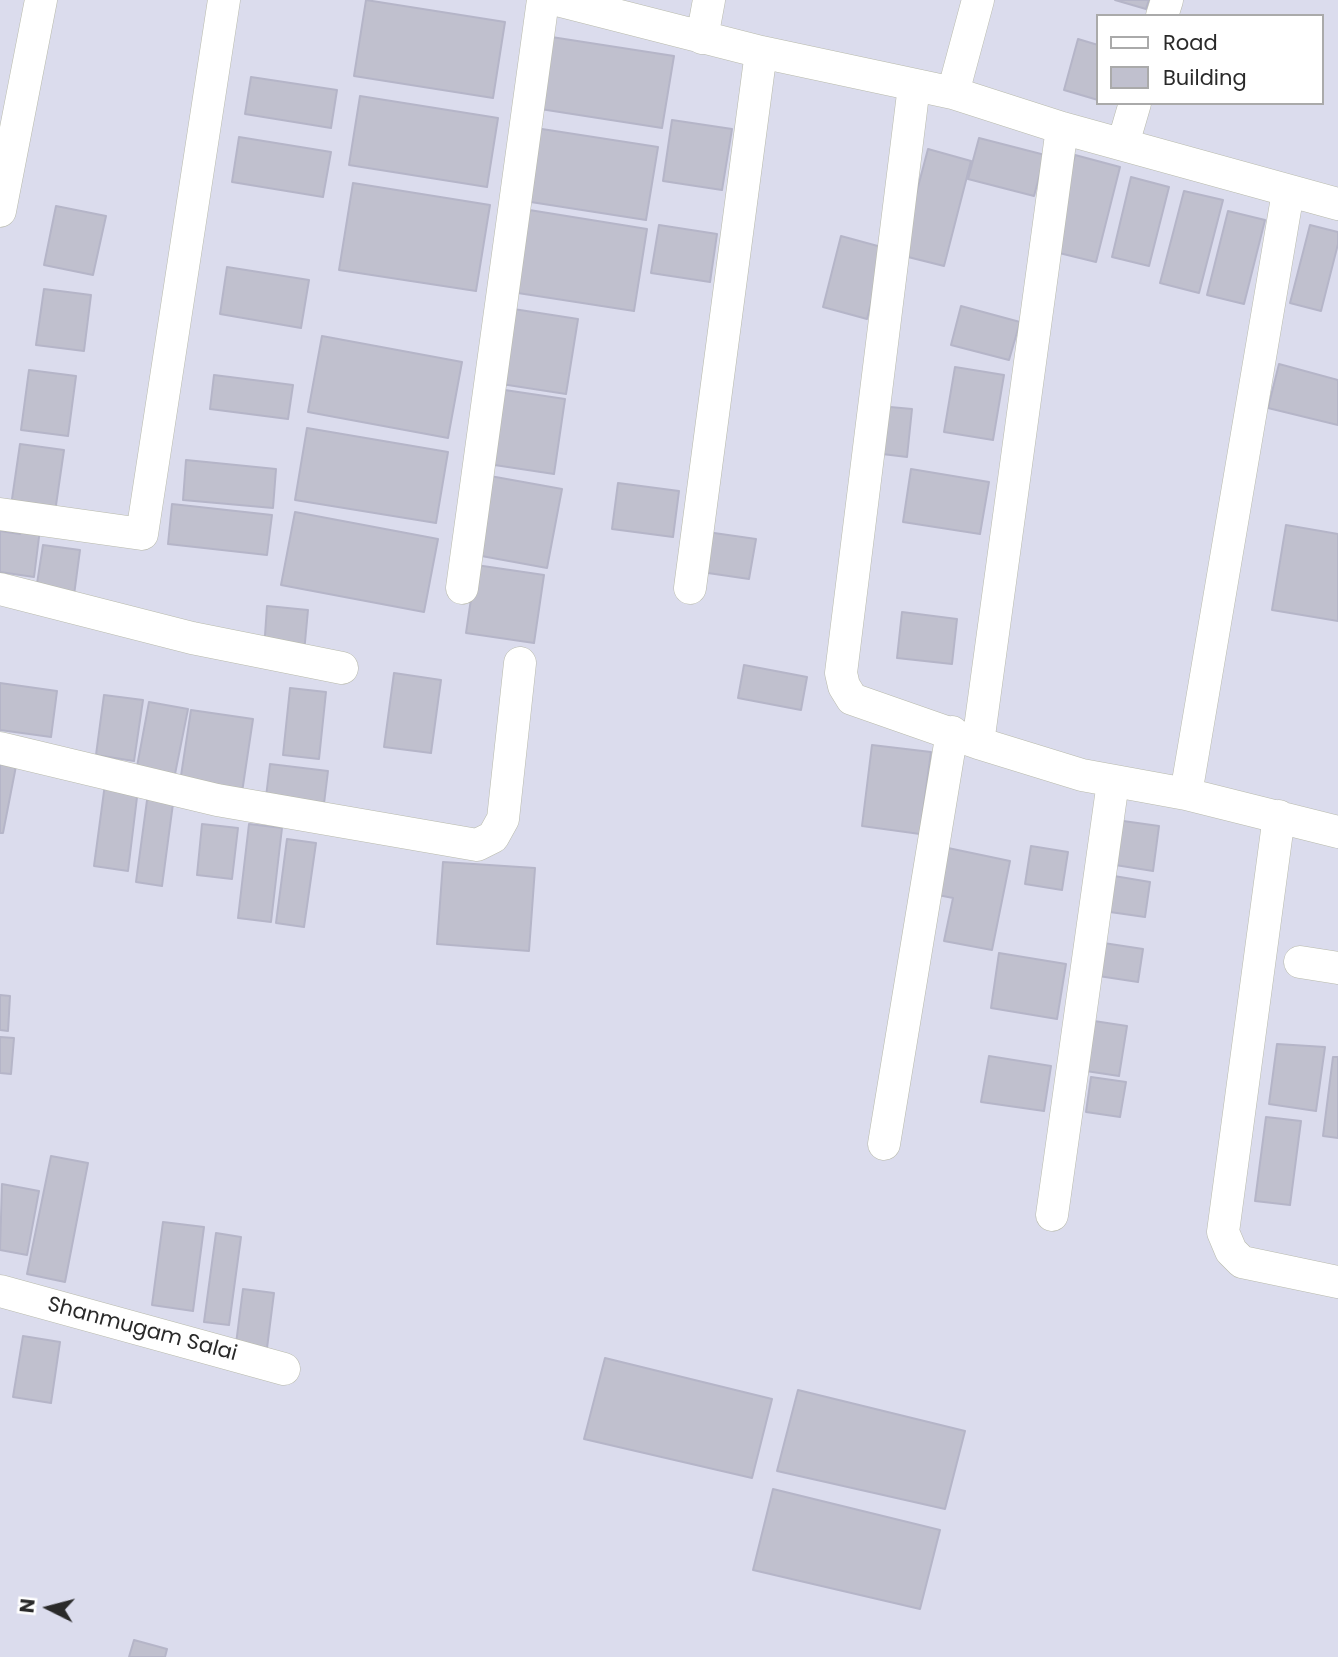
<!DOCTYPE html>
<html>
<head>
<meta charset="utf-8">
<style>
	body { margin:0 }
	#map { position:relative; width:1338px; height:1657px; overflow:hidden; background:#dbdced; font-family:Poppins,sans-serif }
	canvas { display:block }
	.legend { position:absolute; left:1096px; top:14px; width:228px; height:91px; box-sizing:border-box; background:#fff; border:2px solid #aaa; margin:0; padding:9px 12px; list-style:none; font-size:21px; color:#2a2a2a }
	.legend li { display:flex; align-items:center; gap:14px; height:35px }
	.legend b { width:35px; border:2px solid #aaa }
	.north { position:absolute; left:14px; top:1573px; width:70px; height:70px; -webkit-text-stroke:5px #fff; paint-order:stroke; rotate:276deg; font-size:19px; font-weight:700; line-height:28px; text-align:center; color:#2a2a2a }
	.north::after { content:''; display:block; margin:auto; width:24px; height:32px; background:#2a2a2a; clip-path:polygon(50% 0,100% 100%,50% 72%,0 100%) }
</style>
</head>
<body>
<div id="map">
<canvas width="1338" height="1657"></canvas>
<ul class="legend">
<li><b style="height:9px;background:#fff"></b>Road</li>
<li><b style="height:19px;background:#c0c0ce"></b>Building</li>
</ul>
<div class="north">N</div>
</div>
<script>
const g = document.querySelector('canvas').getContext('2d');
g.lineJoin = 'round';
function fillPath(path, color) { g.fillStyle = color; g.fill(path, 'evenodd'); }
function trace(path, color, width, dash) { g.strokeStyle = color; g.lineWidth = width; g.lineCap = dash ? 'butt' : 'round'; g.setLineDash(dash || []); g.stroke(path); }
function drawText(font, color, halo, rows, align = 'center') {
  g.font = font + ' Poppins,sans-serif'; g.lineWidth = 6; g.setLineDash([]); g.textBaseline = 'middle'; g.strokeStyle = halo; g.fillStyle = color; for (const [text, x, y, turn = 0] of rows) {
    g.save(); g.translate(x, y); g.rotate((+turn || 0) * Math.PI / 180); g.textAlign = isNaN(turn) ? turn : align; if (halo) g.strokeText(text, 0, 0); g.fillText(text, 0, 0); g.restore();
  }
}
const building = new Path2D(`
	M366,0L505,22L493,98L354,76Z
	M1115,0H1149L1146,9Z
	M545,36L674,56L662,128L534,108Z
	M1078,39L1098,45V100L1064,90Z
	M251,77L337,90L331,128L245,114Z
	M360,96L498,118L487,187L349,165Z
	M672,120L732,129L722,190L663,181Z
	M529,127L658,147L646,220L518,200Z
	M239,137L331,152L323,197L232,182Z
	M979,138L1045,155L1034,196L968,179Z
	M928,149L971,161L944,266L900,255Z
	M1075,155L1120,167L1096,262L1051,251Z
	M1131,177L1169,187L1149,266L1112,257Z
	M353,183L490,205L476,291L339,270Z
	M1184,191L1223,200L1199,293L1160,283Z
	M56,206L106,216L93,275L44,265Z
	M517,208L647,229L634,311L505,291Z
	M1228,211L1265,220L1244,304L1207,295Z
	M659,225L717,234L710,282L651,273Z
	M1310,225L1338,232V244L1321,311L1290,303Z
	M841,236L885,248L867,319L823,307Z
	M227,267L309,280L301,328L220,314Z
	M44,289L91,295L84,351L36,345Z
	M961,306L1020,322L1009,360L951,345Z
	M507,308L578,319L566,394L495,383Z
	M322,336L462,362L448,438L308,412Z
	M1279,364L1338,380V425L1268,408Z
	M955,367L1004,375L993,440L944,432Z
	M29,370L76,376L68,436L21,430Z
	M214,375L293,385L288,419L210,409Z
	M498,389L565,399L554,474L488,464Z
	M879,406L912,409L907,457L874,453Z
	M307,428L448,452L436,523L295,500Z
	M20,444L64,450L55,512L11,506Z
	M186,460L276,469L273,508L183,500Z
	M911,469L989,482L980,534L903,522Z
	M490,476L562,489L547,568L476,555Z
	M618,483L679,491L673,537L612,529Z
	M172,504L272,515L267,555L168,544Z
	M295,512L438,539L424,612L281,585Z
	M21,519L41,521L34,577L0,572V531L20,534Z
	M1286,525L1338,534V621L1272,610Z
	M707,532L756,539L749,579L701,572Z
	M43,545L80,550L74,595L36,590Z
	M476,565L544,575L534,643L466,633Z
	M267,606L308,610L304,653L264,650Z
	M902,612L957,619L952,664L897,658Z
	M744,665L807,677L801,710L738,698Z
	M394,673L441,680L431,753L384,747Z
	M0,683L57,691L51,737L0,730Z
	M290,688L326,692L319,759L283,755Z
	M104,695L143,700L134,761L96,755Z
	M149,702L188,709L174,779L136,772Z
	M191,710L253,719L241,799L179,789Z
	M872,745L931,752L920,834L862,826Z
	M0,763L16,766L3,833H0Z
	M270,764L328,771L323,812L265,805Z
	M105,784L138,789L128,871L94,866Z
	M148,793L174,796L162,886L136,882Z
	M1116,820L1159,826L1153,871L1109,864Z
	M202,824L238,828L232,879L197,875Z
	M249,824L282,828L271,922L238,918Z
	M287,839L316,843L304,927L276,923Z
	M1031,846L1068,852L1062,890L1025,884Z
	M948,848L1010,861L992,950L944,941L953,898L938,895Z
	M443,862L535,868L529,951L437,944Z
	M1108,875L1150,882L1145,917L1103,911Z
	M1097,942L1143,949L1138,982L1092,975Z
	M999,953L1066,964L1057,1019L991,1008Z
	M0,995L10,996L8,1031L0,1030Z
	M1094,1021L1127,1026L1119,1076L1086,1071Z
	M0,1037L14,1038L11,1074L0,1073Z
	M1277,1044L1325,1047L1316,1111L1269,1104Z
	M989,1056L1051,1066L1044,1111L981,1102Z
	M1333,1057H1338V1138L1323,1136Z
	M1091,1077L1126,1082L1120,1117L1086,1112Z
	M1266,1117L1301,1121L1290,1205L1255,1201Z
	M51,1156L88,1163L65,1282L27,1274Z
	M2,1184L39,1191L27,1255L0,1250Z
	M163,1222L204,1227L193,1311L152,1305Z
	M216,1233L241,1237L229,1325L204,1322Z
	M243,1289L274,1293L267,1348L236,1344Z
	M23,1336L60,1342L51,1403L13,1397Z
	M605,1358L772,1399L752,1478L584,1439Z
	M798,1390L965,1431L945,1509L777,1471Z
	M773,1489L940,1530L920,1609L753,1570Z
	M134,1640L167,1649L165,1657H129Z`);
fillPath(building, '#c0c0ce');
trace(building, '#b5b5c8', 2);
const minor = new Path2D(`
	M557,0L761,52L953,93L1062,128L1338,204
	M1162,16L1167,0
	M702,38L709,0
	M914,86L841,673L844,686L852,699L978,743L1062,128
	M953,93L978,0
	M1123,144L1135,103
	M0,211L41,0
	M0,514L142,534L224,0
	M462,588L543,0
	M690,588L761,52
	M0,589L192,638L342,668
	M978,743L1082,775L1186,794L1338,832
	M0,748L217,800L477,845L493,837L503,819L520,663
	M1186,794L1288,192
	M1279,816L1223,1232L1231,1251L1242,1262L1338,1282
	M1300,962L1338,968
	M884,1144L952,732
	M1052,1215L1113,782
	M0,1291L284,1369`);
trace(minor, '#b8baab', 33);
trace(minor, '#fff', 32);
drawText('21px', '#2a2a2a', '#fff', [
	["Shanmugam Salai",142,1330,15]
]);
</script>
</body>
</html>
